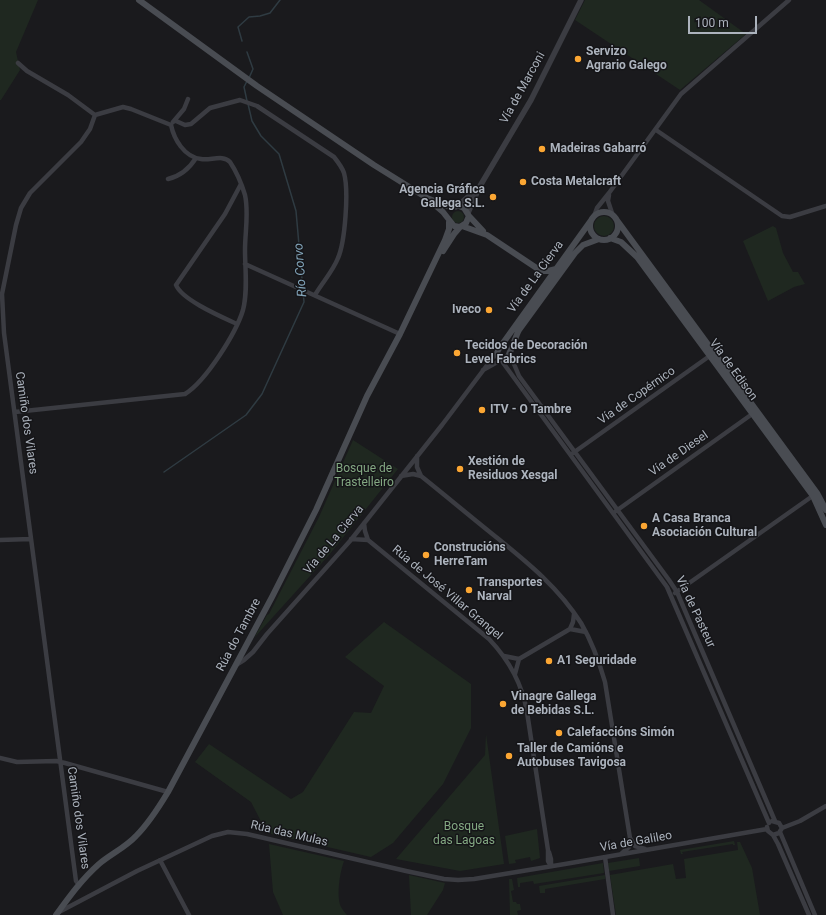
<!DOCTYPE html>
<html>
<head>
<meta charset="utf-8">
<style>
	body { margin:0 }
	#map { position:relative; width:826px; height:915px; overflow:hidden; background:#1a1a1d; font-family:Roboto,sans-serif }
	canvas { display:block }
	.scale { position:absolute; left:688px; top:16px; width:69px; height:18px; box-sizing:border-box; border:2px solid #acb3bd; border-top:0; padding-left:5px; font-size:12px; line-height:14px; white-space:nowrap; color:#acb3bd; -webkit-text-stroke:3px #151518; paint-order:stroke }
</style>
</head>
<body>
<div id="map">
<canvas width="826" height="915"></canvas>
<div class="scale">100 m</div>
</div>
<script>
const g = document.querySelector('canvas').getContext('2d');
g.lineJoin = 'round';
function fillPath(path, color) { g.fillStyle = color; g.fill(path, 'evenodd'); }
function trace(path, color, width, dash) { g.strokeStyle = color; g.lineWidth = width; g.lineCap = dash ? 'butt' : 'round'; g.setLineDash(dash || []); g.stroke(path); }
function drawText(font, color, halo, rows, align = 'center') {
  g.font = font + ' Roboto,sans-serif'; g.lineWidth = 3; g.setLineDash([]); g.textBaseline = 'middle'; g.strokeStyle = halo; g.fillStyle = color; for (const [text, x, y, turn = 0] of rows) {
    g.save(); g.translate(x, y); g.rotate((+turn || 0) * Math.PI / 180); g.textAlign = isNaN(turn) ? turn : align; if (halo) g.strokeText(text, 0, 0); g.fillText(text, 0, 0); g.restore();
  }
}
fillPath(new Path2D(`
	M0,0H38L16,52L20,70L1,100H0Z
	M585,0H699L746,34L680,90L575,20Z
	M452 217a6 6 0 1 1 12 0a6 6 0 1 1-12 0Z
	M594 226a10 10 0 1 1 20 0a10 10 0 1 1-20 0Z
	M773,226L776,228L783,253L793,272H798L805,284L794,287L768,301L743,241Z
	M353,440L398,469L329,555L254,638L267,615L269,614L319,517Z
	M384,622L471,684V728L443,784L393,843L371,857L267,833L251,802L195,762L209,744L291,799L303,792L354,712L371,713L384,686L345,657Z
	M486,734L504,864L460,871L396,859L485,755Z
	M537,829L540,858L531,861L530,857L515,860L516,863L509,864L505,836Z
	M734,841L735,845H733V844L682,852L683,854H681L680,850Z
	M737,842H740L752,868L760,915H616L610,875L673,864L676,879L686,878L684,859L738,850Z
	M269,844L344,861C340,872 336,896 341,907C343,910 345,913 347,915H283L273,892Z
	M639,858L640,866L609,871L608,863Z
	M603,863L604,873L534,884L533,881L520,883V887H518L517,878Z
	M409,875L445,883L443,890L427,915H411Z
	M605,875V879L545,889V893H540L539,886Z
	M509,879H512L514,890L511,891L513,902H516L517,904H520L521,910L517,911L518,915H510Z`), '#1f2820');
trace(new Path2D(`
	M242,41L238,27L249,17L260,16L270,13L280,0
	M247,52L253,69L249,78
	M247,81L244,87L247,101
	M164,472L246,415L262,394L304,302L296,211L279,154L261,136L252,121L248,104`), '#2f3b42', 1.5);
trace(new Path2D(`
	M18,63L27,71L68,95L95,115
	M95,115L123,107L131,109L171,125
	M176,121L185,125L191,124L210,108L240,100L257,106L334,157C338,162 342,167 344,173C349,191 345,242 338,258C333,271 322,283 315,295
	M173,122L184,109L188,99
	M656,130L782,216L790,217L826,206
	M168,179C181,176 189,169 196,158
	M609,195L608,201L613,216
	M594,216L597,208L609,193L681,94L789,0
	M245,264L400,334
	M237,324C222,317 182,300 176,285L225,214L241,184
	M509,352L519,376L669,580L677,592L775,821
	M483,370L501,360L667,587L769,823
	M15,412L185,394C206,381 236,333 243,310C248,291 245,269 245,250C245,232 249,213 245,195C242,185 236,171 230,162C223,154 210,161 201,159C184,157 174,139 171,125
	M573,453L711,355
	M417,456V467L421,476C446,496 471,517 496,537C528,563 559,588 581,623C592,642 599,661 605,682L630,838L629,847L621,854
	M401,476L413,474L421,476
	M616,511L755,412
	M364,523L365,531L368,540L489,639C509,660 522,683 527,712L548,850V861L551,866V859L549,852
	M351,539L368,540
	M0,540L31,539
	M675,593L814,495
	M570,629L586,632
	M504,656L519,659L570,629L573,622L574,614
	M236,665L244,660L253,652L267,634L350,541L442,425L497,352
	M515,674L519,659
	M0,758L17,762L56,761L65,763L168,792
	M772,821L779,823L782,828L779,833L773,835
	M767,827L768,831L773,835L778,844L809,915
	M782,828L800,821L826,806
	M780,832L815,915
	M630,838L635,846L645,849
	M605,857L613,915
	M160,860L189,915
	M79,885L76,881L4,333L2,294L16,225L21,208L30,193L81,142L90,129L95,115
	M59,912L137,871L212,836L228,832L247,834L406,871L444,879L458,880L474,879L565,864L767,829`), '#3b3c42', 4.5);
trace(new Path2D(`
	M456,207L476,190
	M468,213L480,186L531,100L581,0`), '#3b3c42', 5.5);
trace(new Path2D(`
	M139,0L257,86L374,165L427,198L447,206H459L464,208L469,216L466,223L460,227L454,226L443,212L427,198
	M590 226a14 14 0 1 1 28 0a14 14 0 1 1-28 0Z
	M469,216L483,231
	M592,219L498,350L497,354L499,359L505,360C510,357 515,337 519,330L575,253L583,245L599,239
	M616,219L817,493L826,510
	M462,226L487,235L541,271H548L556,269
	M610,238L621,242L637,257L813,496L826,525
	M443,251L454,234L460,227
	M56,915C69,897 82,879 99,864C111,854 126,847 136,836C149,823 159,807 168,792L272,597L316,510L367,396L400,334L445,240L449,229V222`), '#494c52', 6);
for (const [x, y, r, color] of [
	[578,59,4,"#fba633"],
	[542,149,4,"#fba633"],
	[523,182,4,"#fba633"],
	[493,197,4,"#fba633"],
	[489,310,4,"#fba633"],
	[457,353,4,"#fba633"],
	[482,410,4,"#fba633"],
	[460,469,4,"#fba633"],
	[644,526,4,"#fba633"],
	[426,555,4,"#fba633"],
	[469,590,4,"#fba633"],
	[549,661,4,"#fba633"],
	[503,704,4,"#fba633"],
	[559,733,4,"#fba633"],
	[509,756,4,"#fba633"]
]) { const dot = new Path2D(); dot.arc(x, y, r, 0, 2 * Math.PI); g.fillStyle = color; g.fill(dot); trace(dot, '#151518', 1.5); }
drawText('bold 12px', '#acb3bd', '#151518', [
	["Servizo",586,52],
	["Agrario Galego",586,66],
	["Madeiras Gabarró",550,149],
	["Costa Metalcraft",531,182],
	["Agencia Gráfica",485,190,"right"],
	["Gallega S.L.",485,204,"right"],
	["Iveco",481,310,"right"],
	["Tecidos de Decoración",465,346],
	["Level Fabrics",465,360],
	["ITV - O Tambre",490,410],
	["Xestión de",468,462],
	["Residuos Xesgal",468,476],
	["A Casa Branca",652,519],
	["Asociación Cultural",652,533],
	["Construcións",434,548],
	["HerreTam",434,562],
	["Transportes",477,583],
	["Narval",477,597],
	["A1 Seguridade",557,661],
	["Vinagre Gallega",511,697],
	["de Bebidas S.L.",511,711],
	["Calefaccións Simón",567,733],
	["Taller de Camións e",517,749],
	["Autobuses Tavigosa",517,763]
], 'left');
drawText('12px', '#acb3bd', '#151518', [
	["Vía de Marconi",523,88,-61],
	["Vía de La Cierva",536,277,-54],
	["Vía de Edison",733,370,54],
	["Vía de Copérnico",637,396,-35],
	["Camiño dos Vilares",26,423,82],
	["Vía de Diesel",679,454,-35],
	["Vía de La Cierva",334,540,-50],
	["Rúa de José Villar Grangel",447,593,40],
	["Vía de Pasteur",695,612,65],
	["Rúa do Tambre",239,635,-62],
	["Camiño dos Vilares",78,818,82],
	["Rúa das Mulas",289,834,13],
	["Vía de Galileo",636,842,-10]
]);
drawText('12px', '#83a882', '#151518', [
	["Bosque de",364,469],
	["Trastelleiro",364,483],
	["Bosque",464,827],
	["das Lagoas",464,841]
]);
drawText('italic 13px', '#82a4b9', '#151518', [
	["Río Corvo",301,270,-94]
]);
</script>
</body>
</html>
